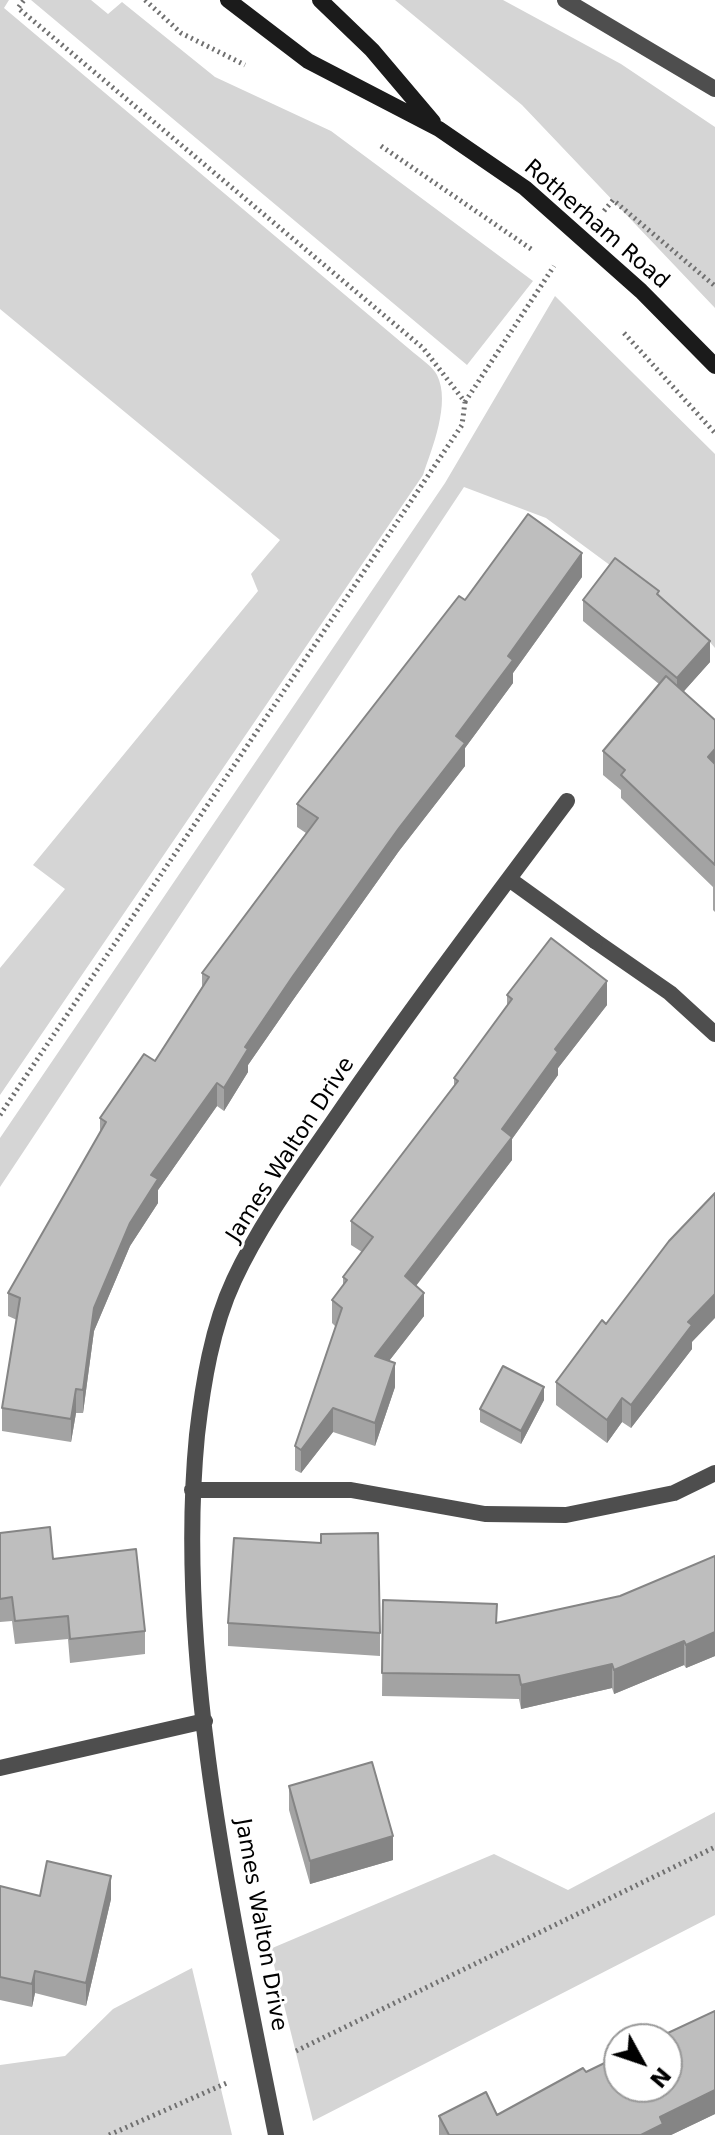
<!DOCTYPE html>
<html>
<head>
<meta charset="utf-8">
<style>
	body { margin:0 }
	#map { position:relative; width:715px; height:2135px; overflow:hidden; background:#fff; font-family:"DejaVu Sans",sans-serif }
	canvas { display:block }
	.north { position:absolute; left:603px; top:2023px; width:80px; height:80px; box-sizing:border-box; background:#fff; border:2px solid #999; border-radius:50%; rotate:130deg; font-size:22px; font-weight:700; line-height:32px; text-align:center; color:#000 }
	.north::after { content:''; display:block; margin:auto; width:28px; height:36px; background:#000; clip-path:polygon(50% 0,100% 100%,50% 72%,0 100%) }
</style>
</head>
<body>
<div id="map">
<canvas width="715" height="2135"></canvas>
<div class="north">N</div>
</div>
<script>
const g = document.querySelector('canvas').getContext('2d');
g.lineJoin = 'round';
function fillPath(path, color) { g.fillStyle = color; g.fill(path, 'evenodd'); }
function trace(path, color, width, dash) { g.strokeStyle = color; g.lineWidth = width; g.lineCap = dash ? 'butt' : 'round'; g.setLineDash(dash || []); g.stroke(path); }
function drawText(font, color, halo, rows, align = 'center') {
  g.font = font + ' "DejaVu Sans",sans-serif'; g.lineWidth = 6; g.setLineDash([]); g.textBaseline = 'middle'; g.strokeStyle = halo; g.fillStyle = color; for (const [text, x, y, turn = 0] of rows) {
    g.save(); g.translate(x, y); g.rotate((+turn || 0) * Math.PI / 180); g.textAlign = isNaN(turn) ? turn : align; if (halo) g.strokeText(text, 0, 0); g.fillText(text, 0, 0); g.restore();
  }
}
fillPath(new Path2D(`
	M0,0H9L4,8L414,353C421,359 433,367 437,375C451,403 432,448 423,475L0,1095V968L65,889L33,865L258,591L251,574L280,540L0,309Z
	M31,0H91L108,14L122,2L215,77L331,131L533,281L467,365Z
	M395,0H503L621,64L715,127V308L522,105Z
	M555,296L715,454V648L702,633L546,518L464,487L0,1187V1138L445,483Z
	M715,1812V1915L313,2121L270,1949L494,1854L568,1890Z
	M192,1968L232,2135H0V2065L65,2056L113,2009Z`), '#d5d5d5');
trace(new Path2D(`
	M145,0L181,33L245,65
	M381,146L534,251
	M604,211L613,200L715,286
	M624,333L715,433
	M465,402L554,266
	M0,1115L462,425L465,402L423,348L18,8L24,0
	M296,2051L715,1847
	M109,2135L229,2082`), '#707070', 5, [2, 4]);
trace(new Path2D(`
	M595,941L670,993L715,1034`), '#4e4e4e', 16);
trace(new Path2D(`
	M565,0L715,89
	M509,879L595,941
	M192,1490H351L485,1514L566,1515L674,1493L715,1473
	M0,1768L205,1721
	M276,2135C232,1914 175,1660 197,1435C203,1383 212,1327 234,1280C262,1220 302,1167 339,1113C412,1007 490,904 567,801`), '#4e4e4e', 16);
trace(new Path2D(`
	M228,0L308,61L439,129L525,188L641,291L715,366
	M320,0L372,50L433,122`), '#1b1b1b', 16);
fillPath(new Path2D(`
	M582,577L513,673V683L465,748V766L399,851L293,1000L248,1065V1072L224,1111L217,1106L158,1190V1203L130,1246L94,1331L83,1413H76L71,1442L2,1431V1408L17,1320L8,1316V1293L100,1132V1118L155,1061L202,987V973L306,833L297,827V804L465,600Z
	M659,596L710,662L683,692L715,720V912L713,910V887L621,798V790L603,775V751L659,684L583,621V600Z
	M507,995L607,1005L558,1068V1075L512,1139V1160L416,1286L424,1316L389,1361L395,1387L375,1446L333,1432L301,1473L295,1470V1446L336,1327L332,1323V1300L343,1285V1277L362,1252L351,1245V1221L454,1087V1078L507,1006Z
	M606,1324L692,1342V1349L631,1428L622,1422L607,1443L556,1405V1382Z
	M544,1400L521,1444L480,1422V1409Z
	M0,1533L53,1559L145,1631V1654L70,1663L68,1639L15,1644L12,1621L0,1622Z
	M321,1543L380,1633V1656L228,1646V1623Z
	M715,1556V1656L686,1668L684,1665L614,1694L612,1688L521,1709L519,1699L382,1696L383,1600L497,1623L620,1596Z
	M289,1786L393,1860L310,1884L289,1810Z
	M0,1886L40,1896L111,1899L86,2006L35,1993L32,2007L0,2000Z
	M715,2011V2114L671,2135H439V2116L497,2115Z`), '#a3a3a3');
fillPath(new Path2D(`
	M582,553V577L513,673V683L465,748V766L399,851L293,1000L248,1065V1072L224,1111V1088L245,1047L456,736L508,656Z
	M710,641V662L677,699V678Z
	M715,749V773L708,757Z
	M607,981V1005L558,1068V1075L512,1139V1160L405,1300V1276L555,1049Z
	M217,1083V1106L158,1190V1203L130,1246L94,1331L83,1413V1390L94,1308L151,1175Z
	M424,1293V1316L375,1379V1356Z
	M715,1294V1318L692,1342V1349L631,1428V1405L688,1322Z
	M395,1363V1387L375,1446V1423Z
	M544,1387V1400L521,1444V1431Z
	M76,1389V1413L71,1442V1419Z
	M622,1398V1422L607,1443V1420Z
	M333,1408V1432L301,1473V1450Z
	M715,1632V1656L686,1668V1645Z
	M684,1641V1665L614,1694V1670Z
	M612,1664V1688L521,1709V1685Z
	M393,1836V1860L310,1884V1861Z
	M111,1876V1899L86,2006V1983Z
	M35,1971V1993L32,2007V1984Z
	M715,2090V2114L671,2135H641L660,2117Z`), '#858585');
const building = new Path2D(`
	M528,514L582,553L508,656L513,660L456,736L465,743L399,828L293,976L245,1047L248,1049L224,1088L217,1083L151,1175L158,1179L130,1223L94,1308L83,1390L76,1389L71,1419L2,1408L20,1298L8,1293L106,1122L100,1118L144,1054L155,1061L209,977L202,973L318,818L297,804L459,596L465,600Z
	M615,558L659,591L657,594L710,641L677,678L583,600Z
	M666,676L715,720V749L708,757L715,764V865L621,775L625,770L603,751Z
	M551,938L607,981L555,1049L558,1052L502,1129L512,1137L405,1276L424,1293L375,1356L395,1363L375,1423L333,1408L301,1450L295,1446L342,1308L332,1300L347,1280L343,1277L373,1237L351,1221L458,1081L454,1078L512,999L507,995Z
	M715,1193V1294L688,1322L692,1325L631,1405L622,1398L607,1420L556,1382L602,1320L606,1324L669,1241Z
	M503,1366L544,1387L521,1431L480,1409Z
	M50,1527L53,1559L136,1549L145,1631L70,1639L68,1616L15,1621L12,1597L0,1599V1533Z
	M378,1533L380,1633L228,1623L234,1538L321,1543V1534Z
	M715,1556V1632L686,1645L684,1641L614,1670L612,1664L521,1685L519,1675L382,1673L383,1600L497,1604L496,1623L620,1596Z
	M372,1762L393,1836L310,1861L289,1786Z
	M47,1861L111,1876L86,1983L35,1971L32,1984L0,1977V1886L40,1896Z
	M715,2011V2090L660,2117L663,2124L641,2135H449L439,2116L486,2092L497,2115L583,2068L586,2072L619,2056V2087H667V2039H655Z`);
fillPath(building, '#bebebe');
trace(building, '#858585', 2);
drawText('22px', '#000', '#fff', [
	["Rotherham Road",596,225,41],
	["James Walton Drive",291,1150,-57],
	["James Walton Drive",260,1925,80]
]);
</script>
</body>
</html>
